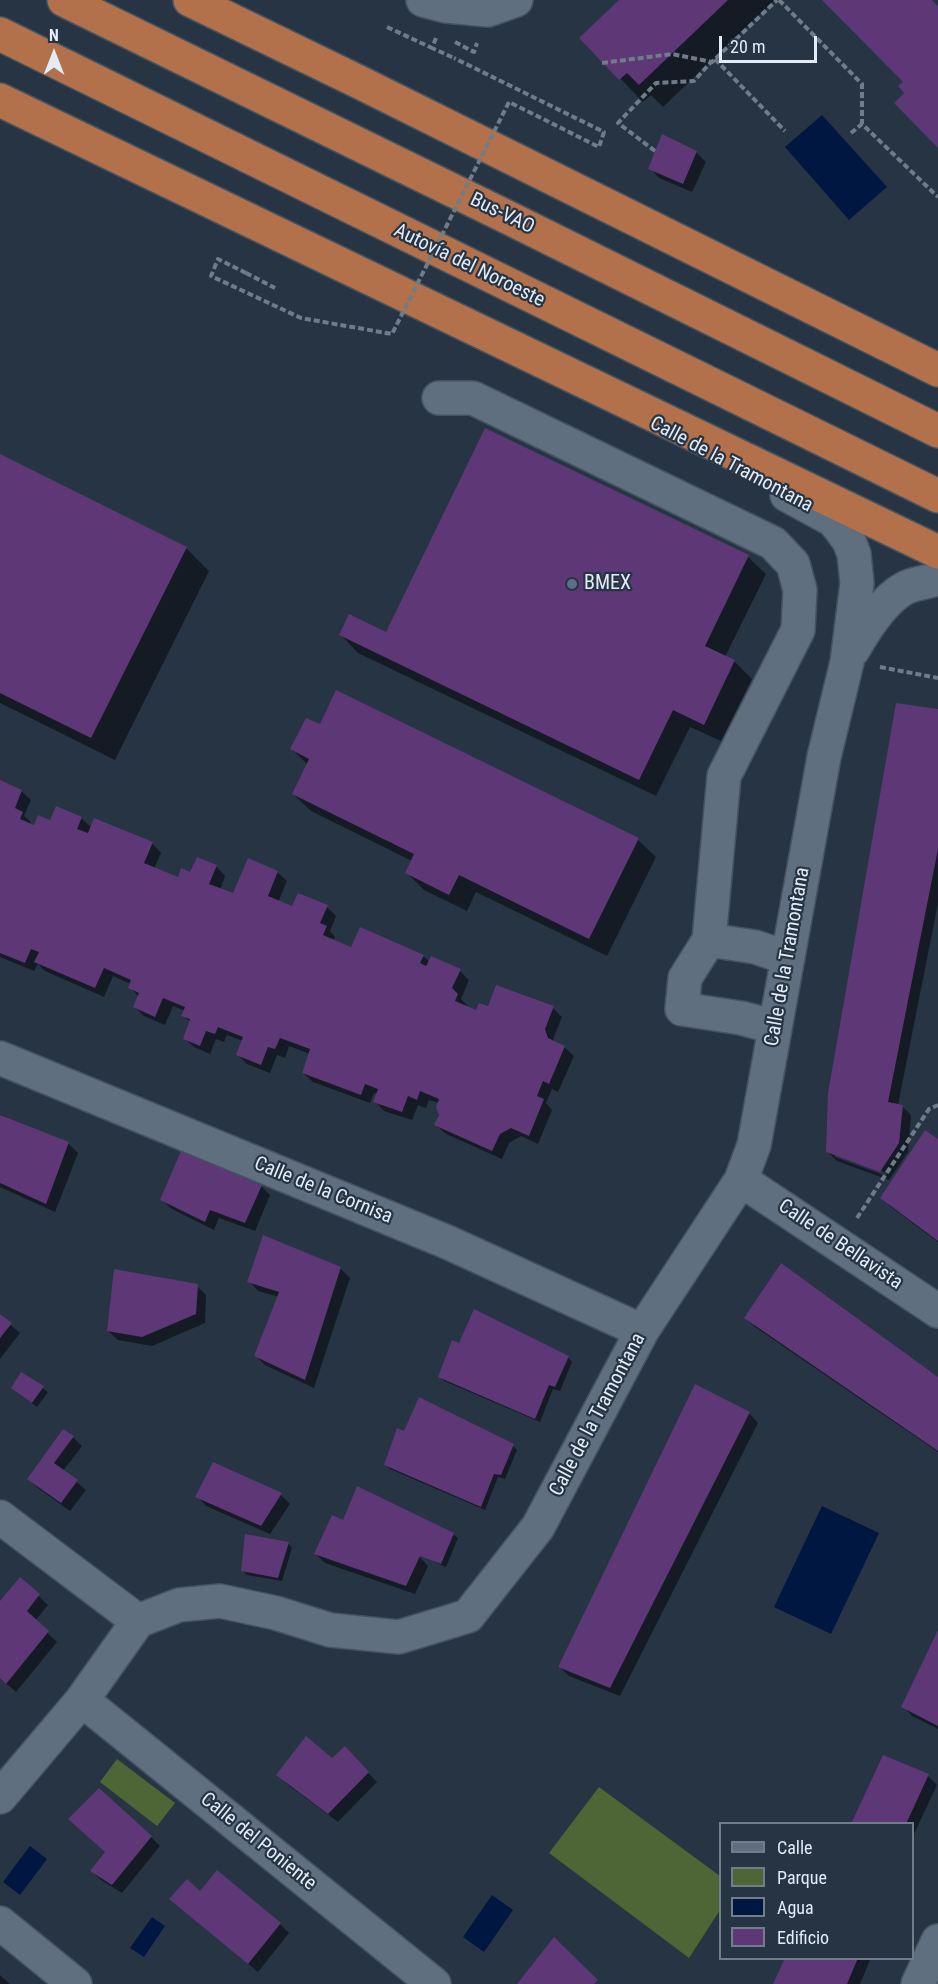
<!DOCTYPE html>
<html>
<head>
<meta charset="utf-8">
<style>
	body { margin:0 }
	#map { position:relative; width:938px; height:1984px; overflow:hidden; background:#263444; font-family:"Roboto Condensed",sans-serif }
	canvas { display:block }
	.legend { position:absolute; left:719px; top:1822px; width:195px; height:138px; box-sizing:border-box; background:#263444; border:2px solid #727d8b; margin:0; padding:8px 10px; list-style:none; font-size:18px; color:#e3ebf6 }
	.legend li { display:flex; align-items:center; gap:12px; height:30px }
	.legend b { width:30px; border:2px solid #727d8b }
	.north { position:absolute; left:24px; top:24px; width:60px; height:60px; -webkit-text-stroke:4px #263444; paint-order:stroke; rotate:0deg; font-size:16px; font-weight:700; line-height:24px; text-align:center; color:#e3ebf6 }
	.north::after { content:''; display:block; margin:auto; width:21px; height:27px; background:#e3ebf6; clip-path:polygon(50% 0,100% 100%,50% 72%,0 100%) }
	.scale { position:absolute; left:719px; top:36px; width:98px; height:27px; box-sizing:border-box; border:3px solid #e3ebf6; border-top:0; padding-left:8px; font-size:18px; line-height:21px; white-space:nowrap; color:#e3ebf6; -webkit-text-stroke:4px #263444; paint-order:stroke }
</style>
</head>
<body>
<div id="map">
<canvas width="938" height="1984"></canvas>
<ul class="legend">
<li><b style="height:8px;background:#5f6f80"></b>Calle</li>
<li><b style="height:16px;background:#4e6535"></b>Parque</li>
<li><b style="height:16px;background:#001742"></b>Agua</li>
<li><b style="height:16px;background:#5d3776"></b>Edificio</li>
</ul>
<div class="north">N</div>
<div class="scale">20 m</div>
</div>
<script>
const g = document.querySelector('canvas').getContext('2d');
g.lineJoin = 'round';
function fillPath(path, color) { g.fillStyle = color; g.fill(path, 'evenodd'); }
function trace(path, color, width, dash) { g.strokeStyle = color; g.lineWidth = width; g.lineCap = dash ? 'butt' : 'round'; g.setLineDash(dash || []); g.stroke(path); }
function drawText(font, color, halo, rows, align = 'center') {
  g.font = font + ' "Roboto Condensed",sans-serif'; g.lineWidth = 4.5; g.setLineDash([]); g.textBaseline = 'middle'; g.strokeStyle = halo; g.fillStyle = color; for (const [text, x, y, turn = 0] of rows) {
    g.save(); g.translate(x, y); g.rotate((+turn || 0) * Math.PI / 180); g.textAlign = isNaN(turn) ? turn : align; if (halo) g.strokeText(text, 0, 0); g.fillText(text, 0, 0); g.restore();
  }
}
fillPath(new Path2D(`
	M117,1759L175,1803L157,1826L100,1782Z
	M599,1787L720,1876V1910L689,1958L549,1853Z`), '#4e6535');
fillPath(new Path2D(`
	M822,115L887,187L849,220L785,147Z
	M822,1506L879,1533L831,1634L774,1607Z
	M30,1846L47,1859L20,1895L3,1882Z
	M492,1895L513,1910L484,1952L463,1937Z
	M152,1917L165,1926L144,1957L130,1948Z`), '#001742');
fillPath(new Path2D(`
	M621,0H775L663,107L651,95L643,102L581,38Z
	M696,152L706,162L692,192L659,178L650,168Z
	M0,456L186,548L209,571L115,760L0,703Z
	M748,557L766,574L725,657L734,661L752,679L721,741L690,727L656,796L358,653L341,635L387,634Z
	M938,711V903L898,1105L902,1106L911,1115L908,1152L889,1180L837,1161L827,1151ZM835,1154L887,1173L886,1176L835,1157Z
	M292,749L638,840L656,857L607,956L476,892L467,911L424,890L407,873L412,861L311,811L293,794L308,765Z
	M0,782L21,791L31,800L24,816L31,822L30,825L35,827L51,822L81,818L92,828L152,843L161,853L154,869L178,879L216,866L225,876L220,890L234,895L277,872L287,881L278,902L293,908L327,907L336,916L330,931L335,937L333,941L352,949L423,956L430,962L460,971L469,980L461,999L467,1005L466,1007L477,1012L489,1008H553L562,1017L553,1039L555,1043L564,1047L574,1056L558,1092L552,1089L546,1103L552,1110L538,1144L521,1136L509,1143L502,1159L446,1134L436,1125L440,1115L439,1103L429,1100L426,1108L418,1105L412,1120L384,1111L375,1101L378,1094L374,1093L370,1103L313,1082L303,1073L310,1054L289,1046L285,1058L277,1055L270,1073L247,1064L238,1055L243,1041L227,1035L224,1042L216,1039L210,1054L194,1047L184,1038L191,1023L183,1015L185,1011L173,1006L165,1025L144,1016L135,1007L139,997L130,987L131,984L113,976L104,997L45,971L38,964L34,971L0,957Z
	M0,1116L68,1143L78,1153L55,1212L0,1187Z
	M938,1140V1242L891,1207L882,1198Z
	M261,1186L270,1195L255,1231L219,1218L214,1230L172,1209L162,1200Z
	M340,1268L350,1278L314,1388L265,1365L256,1356L279,1297L258,1291L249,1281Z
	M197,1286L206,1295L205,1323L152,1346L118,1340L108,1331Z
	M0,1316L20,1333L0,1359Z
	M745,1318L938,1378V1452L755,1327Z
	M459,1345L568,1357L572,1362L560,1391L553,1389L540,1422L444,1381L440,1376Z
	M22,1374L48,1392L37,1407L12,1388Z
	M749,1413L758,1423L620,1696L569,1676L560,1667Z
	M404,1433L513,1446L517,1450L505,1479L498,1477L485,1510L390,1469L385,1465Z
	M73,1437L82,1446L63,1471L86,1490L70,1511L38,1488L29,1479Z
	M281,1495L290,1504L270,1534L206,1506L197,1496Z
	M344,1522L453,1534L458,1538L446,1567L417,1554L428,1566L415,1594L325,1563L316,1554Z
	M288,1543L292,1548L282,1581L247,1575L242,1570Z
	M20,1579L48,1605L35,1621L57,1642L16,1692L0,1678V1604Z
	M938,1634V1729L912,1716L903,1706Z
	M354,1758L377,1782L338,1822L287,1784L278,1775L332,1760Z
	M928,1776L937,1785L912,1838V1824H852Z
	M151,1837L160,1846L122,1893L101,1880L92,1871L107,1853Z
	M201,1893L280,1924L289,1933L258,1972L171,1899Z
	M787,1958H871L860,1984H775Z
	M0,1975L2,1977L10,1984H0Z`), '#0007');
fillPath(new Path2D(`
	M619,0H728L639,85L627,73L619,80L579,38Z
	M822,0H932L938,6V148L894,103L904,93L898,86L903,82Z
	M662,134L697,151L683,184L648,169Z
	M485,428L749,555L705,646L735,660L704,725L673,710L639,780L339,635L349,614L386,632Z
	M0,454L187,547L91,738L0,693Z
	M336,690L639,838L589,939L459,875L449,895L405,873L414,854L292,794L309,759L290,749L306,718L320,724Z
	M896,703L938,709V849L888,1102L903,1105L899,1143L880,1172L826,1152L828,1093Z
	M0,780L22,790L15,808L23,812L20,819L34,825L38,815L50,820L56,806L82,817L77,829L88,833L94,818L153,842L144,863L178,877L181,868L190,872L197,857L217,865L209,884L233,893L248,858L278,871L268,896L292,906L298,893L328,905L320,923L327,926L323,935L351,947L360,927L424,955L420,963L426,966L431,956L461,969L452,988L458,994L455,1001L476,1010L479,1003L488,1006L496,985L554,1006L545,1029L548,1038L565,1046L549,1084L543,1081L537,1096L544,1099L529,1136L511,1128L500,1134L492,1151L434,1125L439,1115L436,1107L439,1099L420,1091L417,1100L408,1096L402,1112L373,1102L378,1089L365,1084L361,1095L302,1073L310,1049L280,1038L275,1049L268,1047L261,1065L236,1055L243,1037L218,1027L215,1034L206,1031L200,1046L183,1039L190,1019L181,1016L185,1007L163,998L155,1017L133,1007L139,993L128,988L131,980L104,968L95,988L34,962L39,952L31,949L25,963L0,953Z
	M0,1115L69,1142L46,1204L0,1183Z
	M925,1130L938,1139V1241L880,1198Z
	M181,1151L262,1185L245,1223L210,1210L205,1222L160,1200Z
	M263,1235L341,1267L305,1380L254,1356L279,1292L247,1282Z
	M781,1263L938,1377V1451L744,1318Z
	M114,1269L198,1284L196,1314L142,1337L107,1331Z
	M474,1309L569,1356L555,1387L549,1385L535,1419L438,1377L452,1340L459,1343Z
	M0,1314L12,1323L0,1338Z
	M21,1372L44,1386L32,1403L11,1388Z
	M695,1384L750,1412L610,1688L558,1667Z
	M419,1397L514,1444L501,1475L494,1474L481,1507L384,1465L397,1428L404,1431Z
	M63,1429L74,1436L54,1463L78,1480L61,1503L27,1479Z
	M213,1462L282,1493L261,1526L195,1497Z
	M357,1486L454,1533L441,1564L420,1556L406,1586L314,1554L332,1515L343,1520Z
	M245,1534L289,1542L278,1578L241,1571Z
	M20,1577L40,1594L27,1611L49,1631L6,1684L0,1678V1601Z
	M938,1630V1726L901,1707Z
	M306,1736L332,1758L345,1746L369,1772L328,1814L276,1775Z
	M883,1755L929,1774L906,1824H851Z
	M99,1788L152,1836L112,1885L90,1871L105,1852L68,1819Z
	M217,1870L281,1923L248,1964L169,1899L187,1879L200,1891Z
	M554,1937L598,1980L594,1984H517Z
	M785,1958H858L847,1984H773Z`), '#5d3776');
const minor = new Path2D(`
	M423,0L446,6L488,10L516,0
	M439,398H473L773,543L793,564L800,590L798,630L724,776L709,940L685,978L682,1009L741,1018L775,1027
	M853,650C865,629 883,600 905,588C915,583 928,582 938,579
	M709,940L755,947L788,958
	M0,1058L447,1242L642,1331
	M741,1180L938,1311
	M0,1517L138,1621
	M82,1700L434,1984
	M0,1797L82,1700L138,1621L179,1605L220,1601L276,1613L330,1630L399,1637L468,1616L538,1527L642,1331L741,1180L754,1145L824,757L847,662L857,583L854,554L849,541L841,530L833,520L787,495
	M0,1923L75,1984
	M918,1984L938,1941`);
const highway = new Path2D(`
	M64,0L505,216L938,431
	M190,0L359,82L938,370
	M0,34L938,496
	M0,100L938,552`);
trace(minor, '#46525f', 36);
trace(highway, '#46525f', 36);
trace(new Path2D(`
	M779,0L862,84V124L938,197
	M387,27L432,48
	M436,38L432,48L454,58
	M455,42L474,52L477,43
	M715,59L785,131
	M602,63L672,54L712,62L777,0
	M851,133L862,124
	M655,151L618,123L656,83L694,81L711,62
	M246,273L275,288
	M880,667L938,678
	M857,1218L929,1109L938,1105`), '#707c8a', 4, [6, 3]);
trace(minor, '#5f6f80', 33);
trace(highway, '#b2714b', 33);
trace(new Path2D(`
	M246,273L218,259L211,276L301,318L392,334L509,102L599,147L604,132L454,58`), '#707c8a', 4, [6, 3]);
for (const [x, y, r, color] of [
	[572,584,6,"#5c6f8a"]
]) { const dot = new Path2D(); dot.arc(x, y, r, 0, 2 * Math.PI); g.fillStyle = color; g.fill(dot); trace(dot, '#263444', 2); }
drawText('20px', '#e3ebf6', '#263444', [
	["Bus-VAO",502,214,26],
	["Autovía del Noroeste",469,266,26],
	["Calle de la Tramontana",731,465,28],
	["Calle de la Tramontana",788,957,-80],
	["Calle de la Cornisa",323,1191,22],
	["Calle de Bellavista",840,1245,34],
	["Calle de la Tramontana",598,1415,-62],
	["Calle del Poniente",258,1842,39]
]);
drawText('20px', '#e3ebf6', '#263444', [
	["BMEX",584,584]
], 'left');
</script>
</body>
</html>
